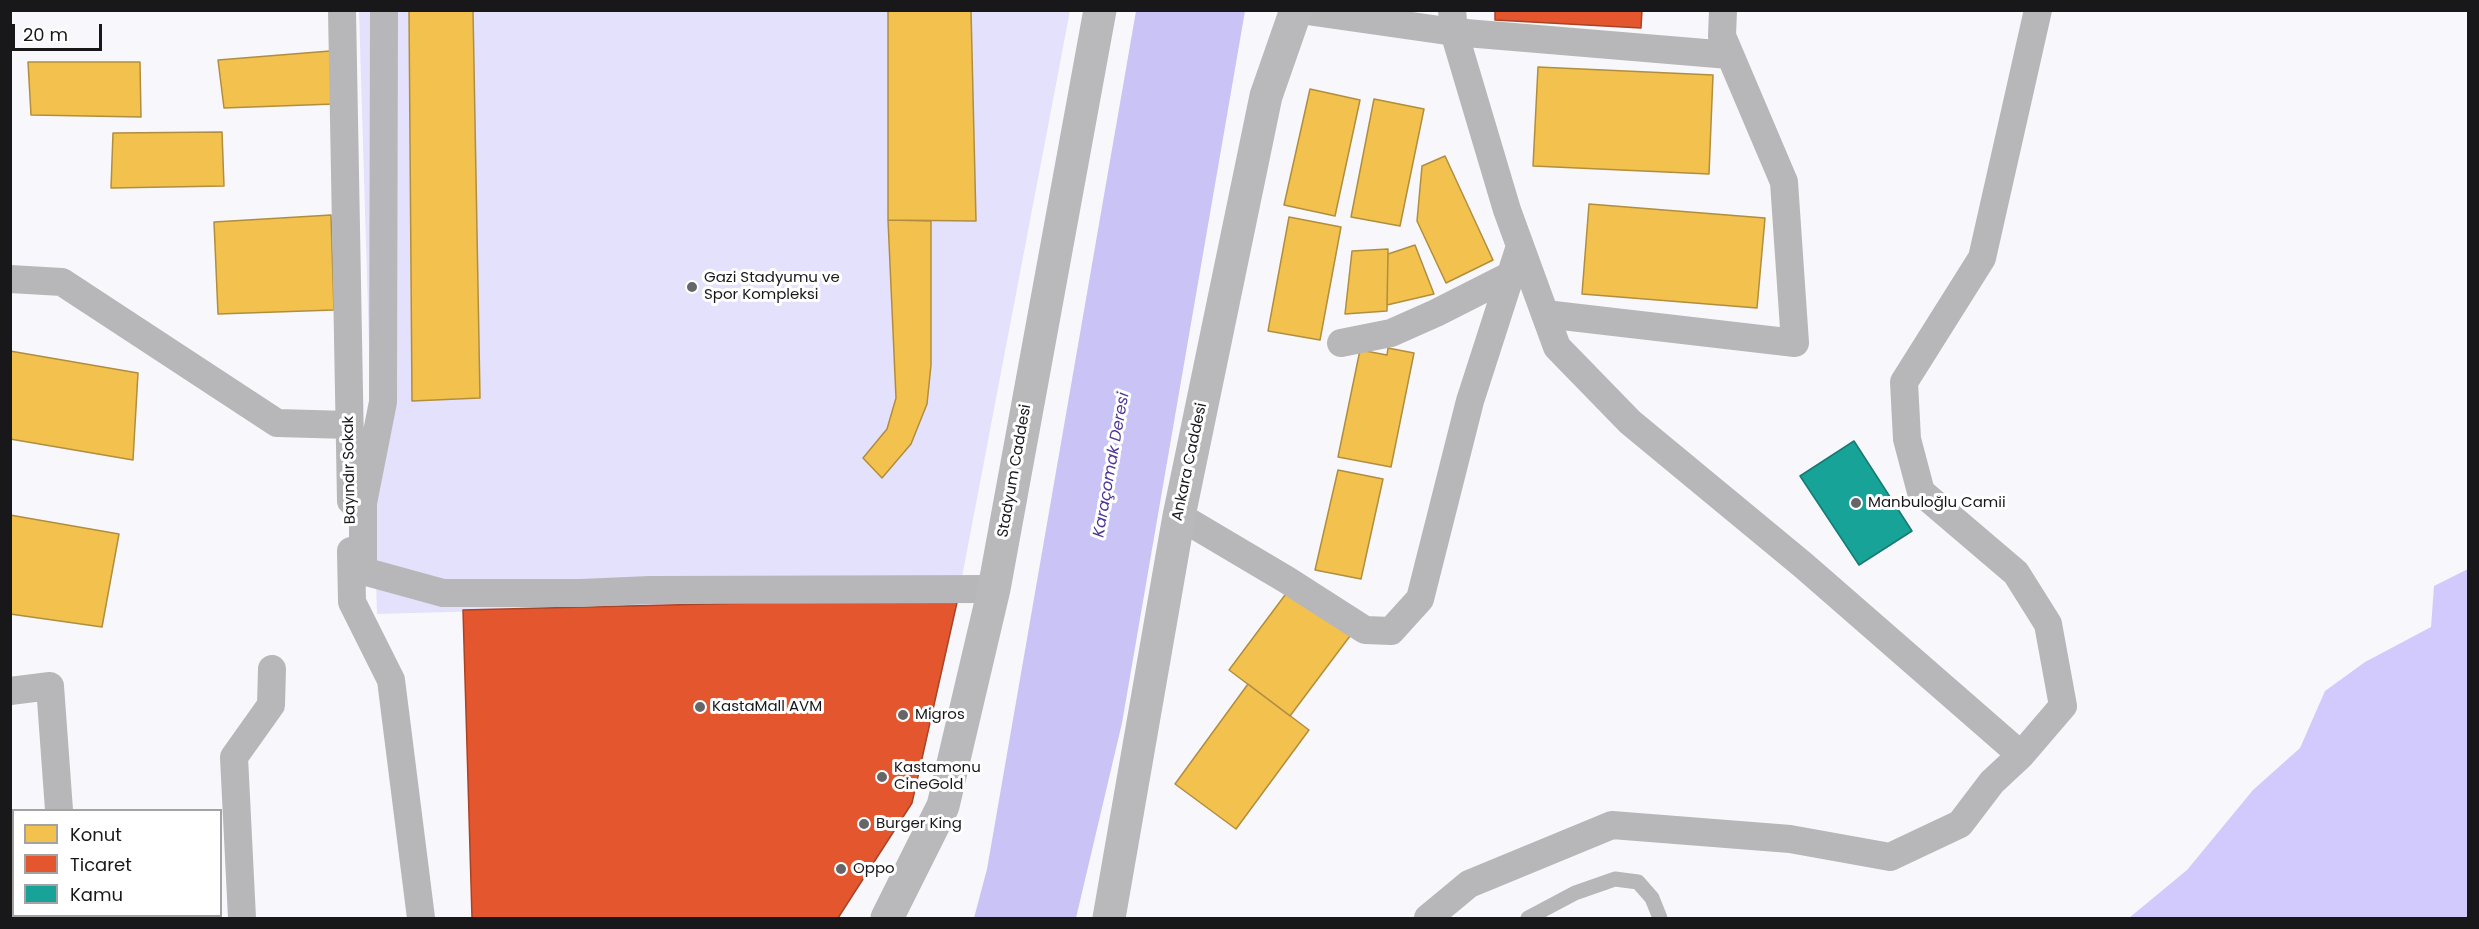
<!DOCTYPE html>
<html>
<head>
<meta charset="utf-8">
<style>
	body { margin:0 }
	#map { position:relative; width:2479px; height:929px; overflow:hidden; background:#f8f8fc; font-family:Poppins,sans-serif }
	canvas { display:block }
	.frame { position:absolute; inset:0; border:12px solid #18181b; pointer-events:none }
	.legend { position:absolute; left:12px; top:809px; width:210px; height:108px; box-sizing:border-box; background:#fff; border:2px solid #a3a3a4; margin:0; padding:8px 10px; list-style:none; font-size:18px; color:#18181b }
	.legend li { display:flex; align-items:center; gap:12px; height:30px }
	.legend b { width:30px; border:2px solid #a3a3a4 }
	.scale { position:absolute; left:12px; top:24px; width:90px; height:27px; box-sizing:border-box; border:3px solid #18181b; border-top:0; padding-left:8px; font-size:18px; line-height:21px; white-space:nowrap; color:#18181b; -webkit-text-stroke:4px #fff; paint-order:stroke }
</style>
</head>
<body>
<div id="map">
<canvas width="2479" height="929"></canvas>
<div class="frame"></div>
<ul class="legend">
<li><b style="height:16px;background:#f2c14e"></b>Konut</li>
<li><b style="height:16px;background:#e4572e"></b>Ticaret</li>
<li><b style="height:16px;background:#17a398"></b>Kamu</li>
</ul>
<div class="scale">20 m</div>
</div>
<script>
const g = document.querySelector('canvas').getContext('2d');
g.lineJoin = 'round';
function fillPath(path, color) { g.fillStyle = color; g.fill(path, 'evenodd'); }
function trace(path, color, width, dash) { g.strokeStyle = color; g.lineWidth = width; g.lineCap = dash ? 'butt' : 'round'; g.setLineDash(dash || []); g.stroke(path); }
function drawText(font, color, halo, rows, align = 'center') {
  g.font = font + ' Poppins,sans-serif'; g.lineWidth = 6; g.setLineDash([]); g.textBaseline = 'middle'; g.strokeStyle = halo; g.fillStyle = color; for (const [text, x, y, turn = 0] of rows) {
    g.save(); g.translate(x, y); g.rotate((+turn || 0) * Math.PI / 180); g.textAlign = isNaN(turn) ? turn : align; if (halo) g.strokeText(text, 0, 0); g.fillText(text, 0, 0); g.restore();
  }
}
fillPath(new Path2D(`
	M359,11H1070L958,598L377,614Z`), '#e4e1fd');
fillPath(new Path2D(`
	M2468,569V918H2129L2187,870L2253,790L2300,748L2325,691L2365,662L2431,627L2434,586Z`), '#d2cafc');
fillPath(new Path2D(`
	M1136,11H1245L1122,723L1076,918H974L987,869Z`), '#cac4f6');
const homes = new Path2D(`
	M409,10H473L480,398L412,401Z
	M888,10H971L976,221L888,220Z
	M330,51L334,104L224,108L218,60Z
	M28,62H140L141,117L31,115Z
	M1538,67L1713,75L1709,174L1533,166Z
	M1310,89L1360,100L1335,216L1284,205Z
	M1374,99L1424,109L1400,226L1351,217Z
	M222,132L224,186L111,188L113,133Z
	M1445,156L1493,260L1446,283L1417,221L1422,166Z
	M1589,204L1765,218L1757,308L1582,294Z
	M331,215L334,310L218,314L214,222Z
	M1289,217L1341,227L1320,340L1268,331Z
	M888,220L931,221V365L927,404L911,444L882,478L863,458L887,429L896,398Z
	M1415,245L1434,294L1387,305L1388,254Z
	M1388,249L1387,311L1345,314L1352,251Z
	M1388,348L1414,353L1391,467L1338,457L1360,350L1387,355Z
	M10,351L138,373L133,460L10,439Z
	M1338,470L1383,479L1361,579L1315,570Z
	M10,515L119,534L102,627L10,614Z
	M1291,587L1353,632L1290,716L1229,670Z
	M1248,684L1309,730L1236,829L1175,784Z`);
fillPath(homes, '#f2c14e');
trace(homes, '#b18e3f', 1.5);
const shops = new Path2D(`
	M1495,10H1642L1641,28L1495,20Z
	M958,598L912,803L838,918H472L463,610Z`);
fillPath(shops, '#e4572e');
trace(shops, '#a74428', 1.5);
const public = new Path2D(`
	M1854,441L1912,531L1859,565L1800,476Z`);
fillPath(public, '#17a398');
trace(public, '#177972', 1.5);
trace(new Path2D(`
	M1528,918L1575,893L1615,879L1638,882L1652,898L1660,918`), '#b7b7b9', 15);
trace(new Path2D(`
	M342,10L351,501
	M384,10L383,402L363,503V571L443,593H581L650,590L994,589
	M1300,10L1454,32L1729,55
	M10,279L62,282L277,423L349,425
	M1545,314L1795,343L1784,182L1722,36L1723,10
	M1341,343L1391,333L1436,313L1511,275
	M1179,516L1287,580L1365,630L1391,631L1420,599L1470,401L1520,246
	M351,551L352,602L391,680L421,918
	M10,691L50,686L59,810
	M2021,755L2063,706L2048,624L2016,573L1921,492L1907,439L1904,382L1982,258L2038,10
	M67,916V918
	M242,918L234,757L271,705L272,669
	M1428,918L1469,884L1612,825L1790,839L1890,857L1960,824L1992,782L2021,755L1803,565L1630,422L1557,347L1507,210L1454,32L1452,10`), '#b7b7b9', 28);
trace(new Path2D(`
	M887,918L943,806L994,589L1100,10
	M1109,918L1179,516L1266,96L1296,10`), '#b9b9bc', 33);
for (const [x, y, r, color] of [
	[692,287,6,"#66666a"],
	[1856,503,6,"#66666a"],
	[700,707,6,"#66666a"],
	[903,715,6,"#66666a"],
	[882,777,6,"#66666a"],
	[864,824,6,"#66666a"],
	[841,869,6,"#66666a"]
]) { const dot = new Path2D(); dot.arc(x, y, r, 0, 2 * Math.PI); g.fillStyle = color; g.fill(dot); trace(dot, '#fff', 2); }
drawText('15px', '#18181b', '#fff', [
	["Gazi Stadyumu ve",704,278],
	["Spor Kompleksi",704,295],
	["Manbuloğlu Camii",1868,503],
	["KastaMall AVM",712,707],
	["Migros",915,715],
	["Kastamonu",894,768],
	["CineGold",894,785],
	["Burger King",876,824],
	["Oppo",853,869]
], 'left');
drawText('15px', '#18181b', '#fff', [
	["Ankara Caddesi",1190,462,-78],
	["Bayındır Sokak",350,470,-91],
	["Stadyum Caddesi",1015,471,-80]
]);
drawText('italic 16px', '#4e3597', '#fff', [
	["Karaçomak Deresi",1112,465,-80]
]);
</script>
</body>
</html>
